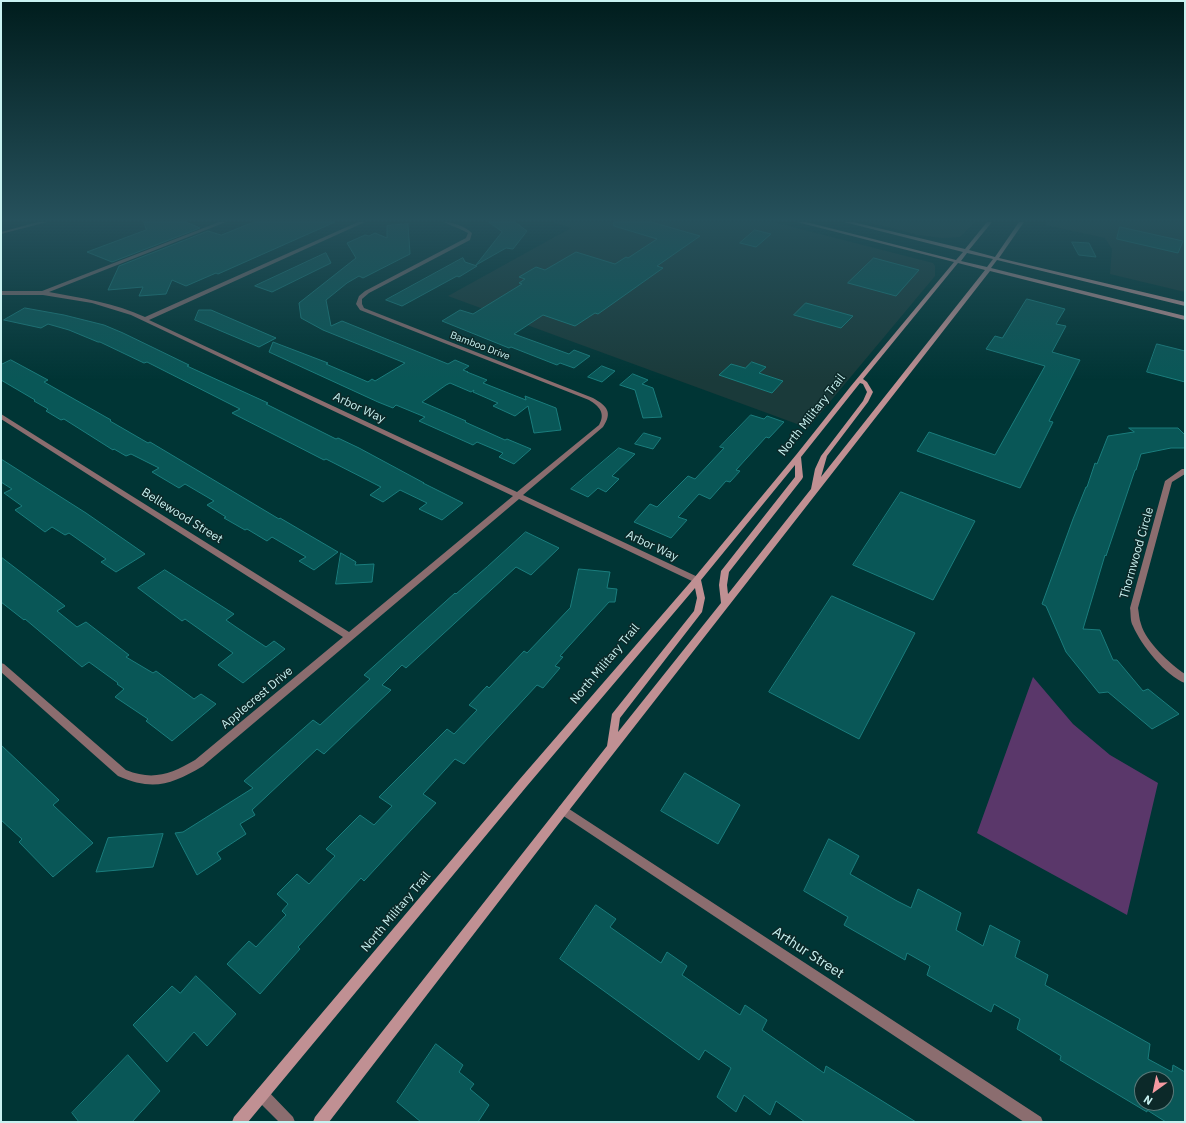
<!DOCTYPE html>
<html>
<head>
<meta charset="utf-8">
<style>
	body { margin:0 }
	#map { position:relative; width:1186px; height:1123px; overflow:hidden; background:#003535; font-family:"IBM Plex Sans",sans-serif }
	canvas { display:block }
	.frame { position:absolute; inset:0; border:2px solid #c9f2f1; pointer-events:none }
	.north { position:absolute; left:1134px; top:1071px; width:40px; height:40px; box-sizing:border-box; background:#0c2929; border:1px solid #587979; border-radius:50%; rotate:213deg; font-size:11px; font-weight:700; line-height:16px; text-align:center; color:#c9f2f1 }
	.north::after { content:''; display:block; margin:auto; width:14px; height:18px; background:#f49aa1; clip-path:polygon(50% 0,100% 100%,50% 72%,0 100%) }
</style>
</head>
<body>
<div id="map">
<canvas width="1186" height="1123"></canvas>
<div class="frame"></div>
<div class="north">N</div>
</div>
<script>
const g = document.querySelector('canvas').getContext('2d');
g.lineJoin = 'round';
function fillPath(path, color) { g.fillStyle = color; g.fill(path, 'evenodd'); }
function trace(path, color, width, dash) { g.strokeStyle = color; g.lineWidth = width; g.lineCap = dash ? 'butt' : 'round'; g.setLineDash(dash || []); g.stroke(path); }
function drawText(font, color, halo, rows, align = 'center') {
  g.font = font + ' "IBM Plex Sans",sans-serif'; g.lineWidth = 3; g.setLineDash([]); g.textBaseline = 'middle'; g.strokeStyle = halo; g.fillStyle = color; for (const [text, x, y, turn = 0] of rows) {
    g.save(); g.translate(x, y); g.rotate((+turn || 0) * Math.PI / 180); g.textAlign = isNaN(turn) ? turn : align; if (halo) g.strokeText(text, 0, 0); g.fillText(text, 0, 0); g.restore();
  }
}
fillPath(new Path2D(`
	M554,222H773L933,263L935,266V276L808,428L448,296L571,228Z
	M867,222H975L960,237L943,238L918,235Z
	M1047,222H1185V292L1110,274L1112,249L1105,238L1045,225Z`), '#1a3a3a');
fillPath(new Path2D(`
	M1033,677L1073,724L1110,755L1158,783L1127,915L977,833Z`), '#5a376a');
const building = new Path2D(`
	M144,222H186L200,228L112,262L87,252L146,230Z
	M254,222H335L218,274L216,273L186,286L172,280L166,294L139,296L143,287L108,290L119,266L208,231L221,235Z
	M489,222H515L527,231L513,249L506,248L476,265L502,232Z
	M614,222H651L700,236L657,266L663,268L598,314L595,313L575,326L543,315L514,334L569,354L574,350L590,356L574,368L560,363L557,365L511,347L509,348L442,321L460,310L473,314L522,284L519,283L525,279L519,277L536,267L545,270L576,252L615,264L626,257L628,258L657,239L614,226Z
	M408,224L410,254L363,278L359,276L347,283L326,300L331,326L342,321L448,364L455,360L469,366L463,370L468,372H467L487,380L483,383L526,400L525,396L556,408L561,430L534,433L528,406L515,416L493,406L498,403L473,392L474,390L471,392L450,383L446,385L422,402L466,421L465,422L505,440L507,439L531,449L514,464L499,457L503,453L477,442L473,445L419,421L425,417L396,405L393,408L378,402L269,352L273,342L328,363L326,364L368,382L372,379L375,381L405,363L323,330L301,318L299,303L356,258L347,243L365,235L369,236L375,233L387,238V226Z
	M1120,227L1183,241L1178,253L1117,239Z
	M755,230L771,234L756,247L740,243Z
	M1072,242L1089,243L1096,257L1079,255Z
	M326,253L331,263L272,292L255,286Z
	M463,258L465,262L477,266L459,277L457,276L402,306L386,300Z
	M874,258L919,270L896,296L848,283Z
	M1027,299L1065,309L1056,324L1066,326L1052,352L1080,360L1049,421L1053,422L1020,488L917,451L929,432L995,455L1045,366L986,349L995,336L1002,338Z
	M806,303L853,316L841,328L794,315Z
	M25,308L64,315L104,325L123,333L189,365L187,366L268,403L266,404L336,439L338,438L359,448L424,483H423L463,503L442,520L419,509L427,503L400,490L383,502L370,495L381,487L326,459L324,460L232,413L240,409L147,362L144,363L100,342H98L69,330L48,324L41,328L4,320Z
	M199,310H211L276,338L259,347L195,320Z
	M1157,344L1185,351V382L1147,372Z
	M11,360L48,380L44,382L111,420L110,421L148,443L150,442L279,519L280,518L338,552L314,570L299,561L306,557L272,537L267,541L247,529L245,530L224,518L226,517L207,505L214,501L185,484L179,488L152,472L159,468L131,454L126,456L114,449L113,450L64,419L61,420L46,411L48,409L34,401L35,400L1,380V365Z
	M752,362L766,367L759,373L783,381L772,393L719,375L731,364L745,368Z
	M602,366L615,371L602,382L588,377Z
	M633,374L648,380L642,384L653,388L662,417L643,418L635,390L620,385Z
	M751,415L764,419L767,416L784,422L769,438L766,437L736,470L740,471L730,482L726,481L710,499L699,494L678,517L687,520L671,538L634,522L650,504L657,507L688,476L695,479L724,448L720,447Z
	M1129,428H1178L1185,435V448H1171L1141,454L1136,470H1135L1106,556L1105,555L1083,629L1100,630L1113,660H1117L1143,691L1148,689L1179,714L1152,729L1108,692L1099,693L1066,652L1046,606L1042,604L1073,519L1086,487H1087L1095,463L1097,464L1108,436L1134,432Z
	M644,433L661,438L653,449L635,444Z
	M619,448L635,454L612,476L619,479L606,492L598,488L588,497L571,489Z
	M1,459L86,513L145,554L116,572L101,562L106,559L69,533L65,535L52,527L45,532L15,510L22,506L4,493L12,489L1,482Z
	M901,492L975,521L933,600L853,565Z
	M526,532L559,548L531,575L516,567L406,668L402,665L382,685L391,690L324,754L317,749L252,810L255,815L240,824L246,834L217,853L221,859L197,875L175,833L183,832L253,788L244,781L313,720L320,725L370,679L364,675L455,593L456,594L487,567Z
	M341,553L356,562L355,565L374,564L372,582L336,584Z
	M1,557L65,606L57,611L77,627L86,622L129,655L126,657L153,673L156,671L194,699L201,694L216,704L172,741L146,721L148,719L115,697L124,689L117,684L118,683L89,662L82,667L25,619L24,620L1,602Z
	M579,569L610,572L607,588L617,589L615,602H609L560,656L563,657L555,666L560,668L543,688L537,685L464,764L455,759L423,794L436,803L364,881L361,878L298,947L300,949L260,994L227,964L249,941L256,947L286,915L282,911L288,904L277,894L297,874L309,884L335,856L326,849L360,815L374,825L392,806L379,797L447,729L454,734L477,710L469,705L487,686L489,688L524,651L527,653L570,608Z
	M165,570L234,614L226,620L236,627L266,647L274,641L285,649L243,683L218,665L233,653L185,619L182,621L138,588Z
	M832,596L915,633L859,739L769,692Z
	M1,745L59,800L53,805L93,843L53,877L19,842L22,839L1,820Z
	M685,773L740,805L718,844L661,811Z
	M163,834L153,867L96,872L108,838Z
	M829,839L859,856L850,874L897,901L911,908L918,889L961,913L956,930L983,946L990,925L1020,941L1015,957L1048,975L1045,985L1150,1044L1148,1059L1172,1072L1173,1065L1185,1072V1122H1166L1147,1110V1112L1060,1060L1061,1056L1017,1029L1020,1019L994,1004L991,1012L927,975L930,966L907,953L905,960L844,925L848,917L804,891ZM1142,1079H1166V1103H1142Z
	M596,905L616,919L610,927L661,963L667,952L687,966L682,975L740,1015L745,1005L767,1020L762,1030L824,1073L826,1066L916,1122H805L776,1101L770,1115L744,1095L736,1112L717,1097L731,1068L705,1050L699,1060L560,959Z
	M196,976L236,1014L207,1046L194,1032L167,1062L133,1025L172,986L180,993Z
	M436,1044L463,1065L459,1072L474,1084L470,1089L489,1105L478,1122H421L397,1102Z
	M128,1055L160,1091L132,1122H79L72,1113Z`);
fillPath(building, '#095757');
trace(building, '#1a7d7d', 1);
fillPath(new Path2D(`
	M38,222H47L1,234V232Z
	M219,222H226L49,292C81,298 115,303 145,317L358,222H365L149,320L517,492L599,425C606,413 599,406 589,400L360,310L356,304L359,296L365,291L466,238L468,233L460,229L443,222C454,222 464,226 472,233L470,240L369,293L362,299V304L364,308L593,398C607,406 613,412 603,427L523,495L700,578L701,580L700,582H694L519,499L203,766C171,785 153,791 118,776L1,672V663L4,664L126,770C153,781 171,774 195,760L343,637L1,419V414L349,632L513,496L131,315L92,303L43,295H1V291H42Z
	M1182,469H1185V474L1172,482L1138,608C1139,613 1139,619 1141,624C1146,642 1170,664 1185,674V683C1166,676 1141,645 1133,626C1130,621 1131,614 1130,608L1165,481Z
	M563,805L1041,1117L1043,1122H1024L559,813L558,810L559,807Z
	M262,1088L267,1090L293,1117L295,1122H279L257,1100L255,1095L257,1090Z`), '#8b6d6f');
fillPath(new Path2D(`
	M797,222H806L956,260L963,252L844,222H853L965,249L987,222H992L969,250L995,257L1019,222H1024L999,258L1185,302V306L997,260L991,268L1185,316V320L990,271L567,813L329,1122H313L315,1117L607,746L612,714L694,611L697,598L695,588L527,786L248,1122H232L234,1117L519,780L694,578L796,455L851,386L954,262ZM967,253L993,259L987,267L961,261ZM958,263L985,270L821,477L827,456L868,402L873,392L867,382L863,379ZM860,383L863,384L867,392L863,401L821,456L815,469L811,489L728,594L727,585L729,572L802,479L803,477L801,457ZM795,465V477L721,571L719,585L721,603L618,732L620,718L702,612L705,598L701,580Z`), '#c09093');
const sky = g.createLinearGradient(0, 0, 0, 380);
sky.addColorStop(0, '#001d1d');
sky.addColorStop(0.58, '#26515c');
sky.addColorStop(1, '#26515c00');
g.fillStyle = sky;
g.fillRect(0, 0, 1186, 380);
drawText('10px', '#c9f2f1', '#0c2929', [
	["Bamboo Drive",480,346,21]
]);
drawText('12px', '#c9f2f1', '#0c2929', [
	["Arbor Way",359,408,25],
	["North Military Trail",812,415,-52],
	["Bellewood Street",182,516,32],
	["Arbor Way",652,546,25],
	["Thornwood Circle",1137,553,-74],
	["North Military Trail",605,664,-50],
	["Applecrest Drive",257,698,-40],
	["North Military Trail",396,912,-50]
]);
drawText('14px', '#c9f2f1', '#0c2929', [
	["Arthur Street",808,953,33]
]);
</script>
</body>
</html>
